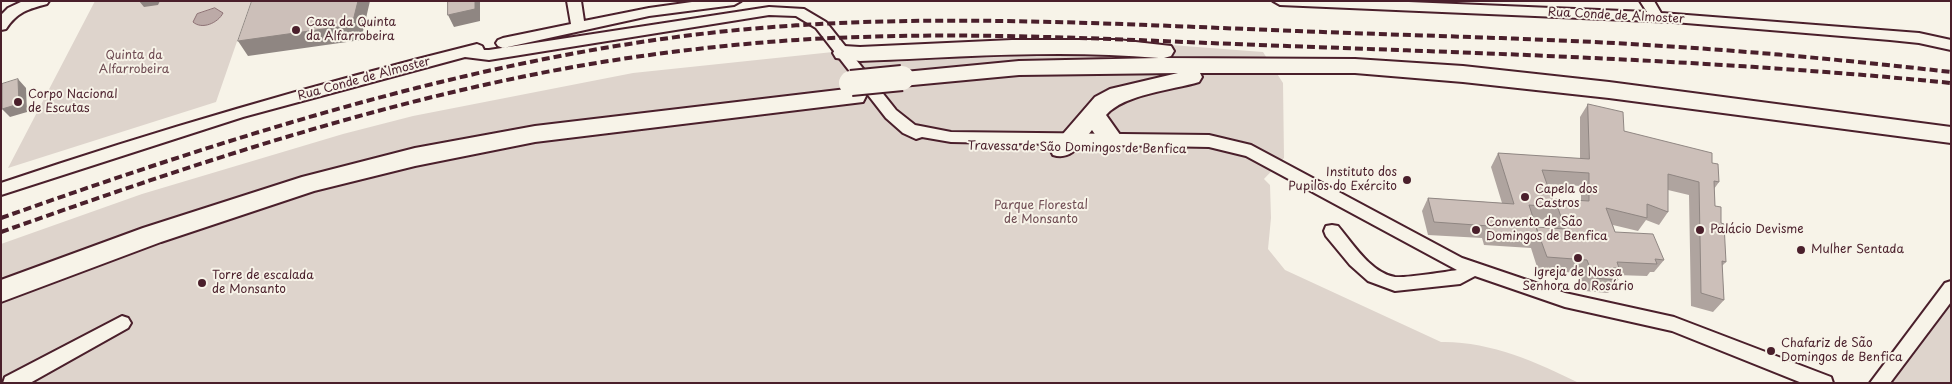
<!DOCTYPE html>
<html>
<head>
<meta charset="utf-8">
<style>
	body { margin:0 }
	#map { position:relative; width:1952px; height:384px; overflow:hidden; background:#f7f3e8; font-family:"Playpen Sans",sans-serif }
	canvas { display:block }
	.frame { position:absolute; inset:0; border:2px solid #4a1f2b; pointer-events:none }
</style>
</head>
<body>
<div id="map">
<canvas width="1952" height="384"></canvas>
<div class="frame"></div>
</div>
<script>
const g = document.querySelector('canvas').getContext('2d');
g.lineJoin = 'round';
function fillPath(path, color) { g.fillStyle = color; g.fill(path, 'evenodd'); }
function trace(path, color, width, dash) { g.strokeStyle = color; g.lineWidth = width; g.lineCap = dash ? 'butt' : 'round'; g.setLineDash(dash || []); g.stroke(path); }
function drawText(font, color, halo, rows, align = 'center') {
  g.font = font + ' "Playpen Sans",sans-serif'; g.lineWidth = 4; g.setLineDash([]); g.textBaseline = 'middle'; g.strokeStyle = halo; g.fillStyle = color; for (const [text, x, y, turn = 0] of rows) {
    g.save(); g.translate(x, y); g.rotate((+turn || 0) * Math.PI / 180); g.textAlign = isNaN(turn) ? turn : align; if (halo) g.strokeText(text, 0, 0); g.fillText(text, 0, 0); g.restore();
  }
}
fillPath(new Path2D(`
	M95,1H251L216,102L8,168Z
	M1086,42L1171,45L1263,52L1283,83L1284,158L1264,179L1270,185L1271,218L1268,249L1285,270L1441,342C1489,341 1537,362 1579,383H1V244L142,194L343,134L413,116L633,73L833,52L889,48Z
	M1951,282V383H1879Z`), '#ded4cc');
const water = new Path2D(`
	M215,8L223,13C218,23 202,30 193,22L197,14Z`);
fillPath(water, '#bcaaa7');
trace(water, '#8e7275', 1);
const minor = new Path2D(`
	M23,1H49L47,4C28,9 17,12 6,29L1,30V15L8,8Z
	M567,1H581L584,21L649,8L699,1H741L734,5L649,16L503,48L498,46L496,43L498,40L503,38L571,24Z
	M1273,1H1385L1647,12L1640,1H1654L1661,13L1919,33L1951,40V50L1919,43L1890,40L1674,22L1280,5Z
	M769,7L804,9L826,22L896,110L915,125L951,132L1209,135L1251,145L1462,258L1565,293L1674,317L1831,377L1833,383H1802L1672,331L1565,307L1475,276L1460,284L1395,291L1368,281L1350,265L1326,236L1324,231L1326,226L1332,225L1338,226C1353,244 1371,273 1395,277C1406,278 1445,272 1457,270L1246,156L1209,147L951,142L922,137L916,139L903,133L886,118L816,28L796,16L769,15L489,60L465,57L243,117L1,195V183C158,130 316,84 477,44L482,46L484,50H489Z
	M1951,281V302L1890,383H1870L1945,283Z
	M122,316L128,318L131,323L128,328L30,383H3L5,377Z`);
const highway = new Path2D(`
	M1012,40H1118L1171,46L1174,51L1171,56L1164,58L1355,59L1463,66L1609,82L1951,127V143L1609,98L1463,82L1355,73H1200L1202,77L1199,82C1173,90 1124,94 1106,115L1123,139L1119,145C1103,150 1101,143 1092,130C1081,143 1072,161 1053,155L1050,149L1095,97L1110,89L1178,73L1019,75L902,86L894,83L891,78L894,73L1019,61L1159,58C1059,49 959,57 860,61L836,58L833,53L836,48L844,46L860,47Z
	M855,88L863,90L866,96L863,102L535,142L415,166L314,191L161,242L1,302V280L143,228L302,177L415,148L535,126Z`);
trace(minor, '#4a1f2b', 4);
trace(highway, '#4a1f2b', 4);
fillPath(minor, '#f7f3e8');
fillPath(highway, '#f7f3e8');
trace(new Path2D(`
	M1,218C216,142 435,71 662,39C872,9 1085,23 1297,31C1419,36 1542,38 1664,46C1760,52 1855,61 1951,72
	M1,232C210,158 422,87 642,56C714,46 787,39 860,37C1002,32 1144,41 1287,46C1508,54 1730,61 1951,83`), '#4a1f2b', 4, [8, 4]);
const highwayBridge = new Path2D(`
	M851,83L902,78`);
trace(highwayBridge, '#4a1f2b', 28, []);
trace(highwayBridge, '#f7f3e8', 24);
fillPath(new Path2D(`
	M1588,104L1624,131L1712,163L1719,182L1714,189L1715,206L1721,223L1726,262L1722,266L1724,300L1713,312L1691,306L1689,195L1668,190V212L1659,225L1646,220L1638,231L1613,225L1615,232L1664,260L1654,272H1650L1647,276L1616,275L1618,280L1608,293L1585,291L1578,273L1538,270L1531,248L1484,245L1482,238L1428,235L1422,211L1428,198L1502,203L1491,167L1498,153L1580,159V117ZM1547,184L1581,186V201L1555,199L1553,202ZM1549,218L1553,228H1536L1534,219L1547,220Z`), '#afa49f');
fillPath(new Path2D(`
	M139,1H160L158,5L144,7Z
	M358,1H370L361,40L248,56L238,41Z
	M475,1H480V21L454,27L448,15Z
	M18,79L26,88L27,112L10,117L2,109Z`), '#8f8682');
const building = new Path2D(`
	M252,1H358L352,25L238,41Z
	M448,1H475V9L448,15Z
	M18,79L19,104L2,109V84Z
	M1588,104L1623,112L1624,131L1712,153V163L1718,164L1719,182L1714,181L1715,206L1721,207V223L1724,224L1726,262L1722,261L1724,300L1701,293L1699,182L1668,174V212L1647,204V218L1606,208L1615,232L1653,234L1664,260L1655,259L1657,264L1617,262L1619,268H1613L1618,280L1594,278L1587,260L1547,257L1536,227L1565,229L1555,199L1589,201V173L1542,170L1555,207L1529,205L1539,236L1491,233L1489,226L1434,222L1428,198L1514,204L1498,153L1589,159Z`);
fillPath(building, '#ccbfb9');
trace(building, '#8f8682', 1);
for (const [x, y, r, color] of [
	[296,30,5,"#4a1f2b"],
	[18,102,5,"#4a1f2b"],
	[1407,180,5,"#4a1f2b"],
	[1525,197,5,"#4a1f2b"],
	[1476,230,5,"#4a1f2b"],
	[1700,230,5,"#4a1f2b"],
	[1801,250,5,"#4a1f2b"],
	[1578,258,5,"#4a1f2b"],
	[202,283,5,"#4a1f2b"],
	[1771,351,5,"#4a1f2b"]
]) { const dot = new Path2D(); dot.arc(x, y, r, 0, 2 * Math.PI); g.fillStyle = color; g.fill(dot); trace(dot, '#f7f3e8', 2); }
drawText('12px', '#4a1f2b', '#f7f3e8', [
	["Rua Conde de Almoster",1616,16,3],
	["Rua Conde de Almoster",364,79,-15],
	["Travessa de São Domingos de Benfica",1077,148,1]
]);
drawText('12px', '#4a1f2b', '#f7f3e8', [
	["Casa da Quinta",306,23],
	["da Alfarrobeira",306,37],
	["Corpo Nacional",28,95],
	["de Escutas",28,109],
	["Instituto dos",1397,173,"right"],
	["Pupilos do Exército",1397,187,"right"],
	["Capela dos",1535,190],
	["Castros",1535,204],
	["Convento de São",1486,223],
	["Domingos de Benfica",1486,237],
	["Palácio Devisme",1710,230],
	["Mulher Sentada",1811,250],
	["Igreja de Nossa",1578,273,"center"],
	["Senhora do Rosário",1578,287,"center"],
	["Torre de escalada",212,276],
	["de Monsanto",212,290],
	["Chafariz de São",1781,344],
	["Domingos de Benfica",1781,358]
], 'left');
drawText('12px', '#6f4c53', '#f7f3e8', [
	["Quinta da",134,56],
	["Alfarrobeira",134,70],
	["Parque Florestal",1041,206],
	["de Monsanto",1041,220]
]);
</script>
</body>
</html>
